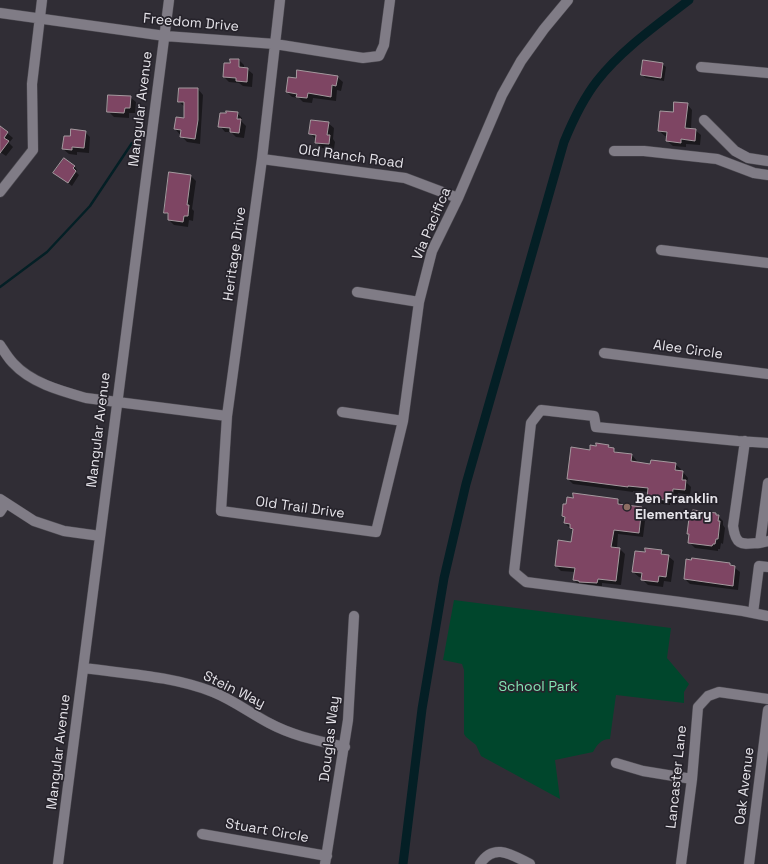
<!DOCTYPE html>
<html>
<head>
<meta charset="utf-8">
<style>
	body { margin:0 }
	canvas { display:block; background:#302d35 }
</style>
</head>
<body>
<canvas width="768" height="864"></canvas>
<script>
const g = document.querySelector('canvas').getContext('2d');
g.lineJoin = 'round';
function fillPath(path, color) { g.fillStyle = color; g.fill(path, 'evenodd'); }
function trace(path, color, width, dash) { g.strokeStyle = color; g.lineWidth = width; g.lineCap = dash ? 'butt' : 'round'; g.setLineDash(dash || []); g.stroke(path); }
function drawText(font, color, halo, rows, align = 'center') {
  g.font = font + ' "Space Grotesk",sans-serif'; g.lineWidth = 3.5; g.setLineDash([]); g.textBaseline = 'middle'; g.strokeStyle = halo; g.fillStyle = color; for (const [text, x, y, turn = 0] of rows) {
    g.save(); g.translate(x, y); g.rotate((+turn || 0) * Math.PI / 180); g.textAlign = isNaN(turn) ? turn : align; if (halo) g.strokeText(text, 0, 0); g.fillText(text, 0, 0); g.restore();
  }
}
fillPath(new Path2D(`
	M454,600L671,628L667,658L689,684L684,692V703L616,695L610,739C601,739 597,745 593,752L555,760L560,799L481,756L476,745L466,737L464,734V670L462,664L443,660Z`), '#00462c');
fillPath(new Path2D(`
	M239,60L244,65V68L247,69L253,74L252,87L243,86L239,83L229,82L224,77L231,64Z
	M662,64L666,67L664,81L646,78L642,75Z
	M337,77L343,82L341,91L337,90L336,101L313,98L312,103L303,102L299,98L292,97L287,92Z
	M198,89L203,95L200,144L187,142L175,129L185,119V107L179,102Z
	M130,97L136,102L135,113H129V118L114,117L108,111Z
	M687,104L692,110L691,129L695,130L701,135L700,145L686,144V147L673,146L667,141L668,136H665L659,131L674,113Z
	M237,113L242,118V122L246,126L244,138L236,137L231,132H225L220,126Z
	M328,123L334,128L333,139L335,142L334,149L321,148L316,142V139L310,133Z
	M0,127L13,138L9,143L13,147L6,156L0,152Z
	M85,132L90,137L89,153L77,152V155L69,154L63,149L71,137Z
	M74,166L77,170L76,172L79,175L72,186L55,173Z
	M190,175L196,181L192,209L194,211L193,221L189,220L188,227L174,225L169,220V216L165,212Z
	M608,446L619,454L632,455L637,461V463L651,465L675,464L681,469L680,472H683L688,478L687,483L691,487L690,495L678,493L677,504L670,503V505L653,503L648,498L649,492L633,491V492L573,484L568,479L590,451L597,447Z
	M618,500L623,505L641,508L646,513L643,537L618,534L617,549H620L625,554L621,585L602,583V588L579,585L574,580L575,572L561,571L556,566L572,543L573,531L565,523L566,519L563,516Z
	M716,514L723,521V525L725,528L723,544L721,543L720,549H718V551L695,548L689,542L690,536L688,534Z
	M661,551L665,555L668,556L674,561L671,582L664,581L663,587L648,585L642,579L643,578L639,577L633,572L646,553Z
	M730,564L740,572L738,590L690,584L685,579Z`), '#0007');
trace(new Path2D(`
	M0,287L47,252L90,206L132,143`), '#041f25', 2.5);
trace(new Path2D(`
	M403,864L422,709L444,578L466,484L564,142C573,120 583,99 597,81C621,50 658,24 689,0`), '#041f25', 9);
const building = new Path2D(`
	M230,59H239V67L248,68L247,82L236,81V78L223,77L224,63H230Z
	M643,60L663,63L661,78L641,75Z
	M297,70L338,76L336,86L332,85L331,97L308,93L307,98L296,97L297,94L286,92L288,77L296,78Z
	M179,88H198V120L195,139L180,137L181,130L174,129L176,117L184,118V102H178Z
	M108,95L131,96L130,108H125L124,113L107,112Z
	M674,102L688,103L685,128L696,129L695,141L681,139V143L666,141L667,132L658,131L660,111L673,112Z
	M226,111L238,112L237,119H241L239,133L230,132V128L218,127L220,113H226Z
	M311,120L329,122L327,135H330L329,144L315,143L316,135L309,134Z
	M0,126L8,132L4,138L9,141L0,153Z
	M71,129L86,131L84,148L72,147V150L62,149L64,136H70Z
	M64,158L75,166L73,168L76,171L68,183L53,173Z
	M169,172L191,175L187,205H189L188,216H184L183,222L168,220V213H164Z
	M596,443L609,445L608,447L614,448V452L632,454L631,461L650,464L651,460L676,463L675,470L683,471L682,480H686L685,490L673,489L672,499L665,498V500L647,498L648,488L628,486V487L567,479L571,447L590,450V445L596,446Z
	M573,493L618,499V504L642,507L639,533L614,530L611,547L620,548L616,581L598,579L597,583L579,582V581L573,580L575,568L555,566L558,540L571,542L573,529L570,528V524L564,523L565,517L562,516L563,504H566L567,497L573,498Z
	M693,510L716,513V515H719L718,521H720L718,539H716L715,544H713L712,546L688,543L689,534H687L689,518H691Z
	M645,548L662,550L661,554L669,555L666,577L659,576L658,582L641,580L642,573L632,572L635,551L645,552Z
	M692,558L730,563V565L735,566L733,586L684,579L686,559L691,560Z`);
fillPath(building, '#7e4563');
trace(building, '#a4999e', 1);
const minor = new Path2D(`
	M280,0L262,159L227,416L221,511L376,532L403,421L419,302L432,251L458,198L502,95L521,61L544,29L568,0
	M0,13L165,36L275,44L363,58L379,56L384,45L390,0
	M701,67L768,73
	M704,120L735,151L748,158L768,161
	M614,151H644L717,159L754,173L768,175
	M262,159L405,178L458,198
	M0,192L33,150L32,84L42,0
	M661,250L768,263
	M357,292L419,302
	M0,345C4,351 8,358 13,363C31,383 61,391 86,398L227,416
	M604,353L768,374
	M342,412L403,421
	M745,441L733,526C736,547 742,544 760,543
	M768,443L738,441L596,427L594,416L541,410L531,423L514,572L526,582L680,602L743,611L768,616
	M768,483L760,543L768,541
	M0,499L34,521L64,531L100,536
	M0,512L6,503
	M753,613L759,566L768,567
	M84,668C127,674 172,676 213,692C233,700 250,713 269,723C293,736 319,741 345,747
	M616,763L643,771L692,779
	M202,834L327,856
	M58,864L169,0
	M325,864L348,720L354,616
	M480,864C494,842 512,855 530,864
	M681,864L692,779L698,707L708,696L719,692L768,699
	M749,864L768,710`);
trace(minor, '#4d4b52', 11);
trace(minor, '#807c86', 10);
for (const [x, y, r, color] of [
	[627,507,4,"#8d6e63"]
]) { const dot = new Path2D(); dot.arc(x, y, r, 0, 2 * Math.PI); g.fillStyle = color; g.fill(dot); trace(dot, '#26232b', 1.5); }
drawText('14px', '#e5e3e9', '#26232b', [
	["Freedom Drive",191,23,5],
	["Mangular Avenue",141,109,-83],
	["Old Ranch Road",351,157,8],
	["Via Pacifica",432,224,-67],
	["Heritage Drive",235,254,-82],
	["Alee Circle",688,350,8],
	["Mangular Avenue",99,430,-83],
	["Old Trail Drive",300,508,8],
	["Stein Way",234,690,26],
	["Douglas Way",330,739,-83],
	["Mangular Avenue",59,752,-83],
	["Lancaster Lane",677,777,-84],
	["Oak Avenue",745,786,-83],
	["Stuart Circle",267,831,10]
]);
drawText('bold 14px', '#e5e3e9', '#26232b', [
	["Ben Franklin",635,499],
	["Elementary",635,515]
], 'left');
drawText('14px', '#83e4b4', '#26232b', [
	["School Park",538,687]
]);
</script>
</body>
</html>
